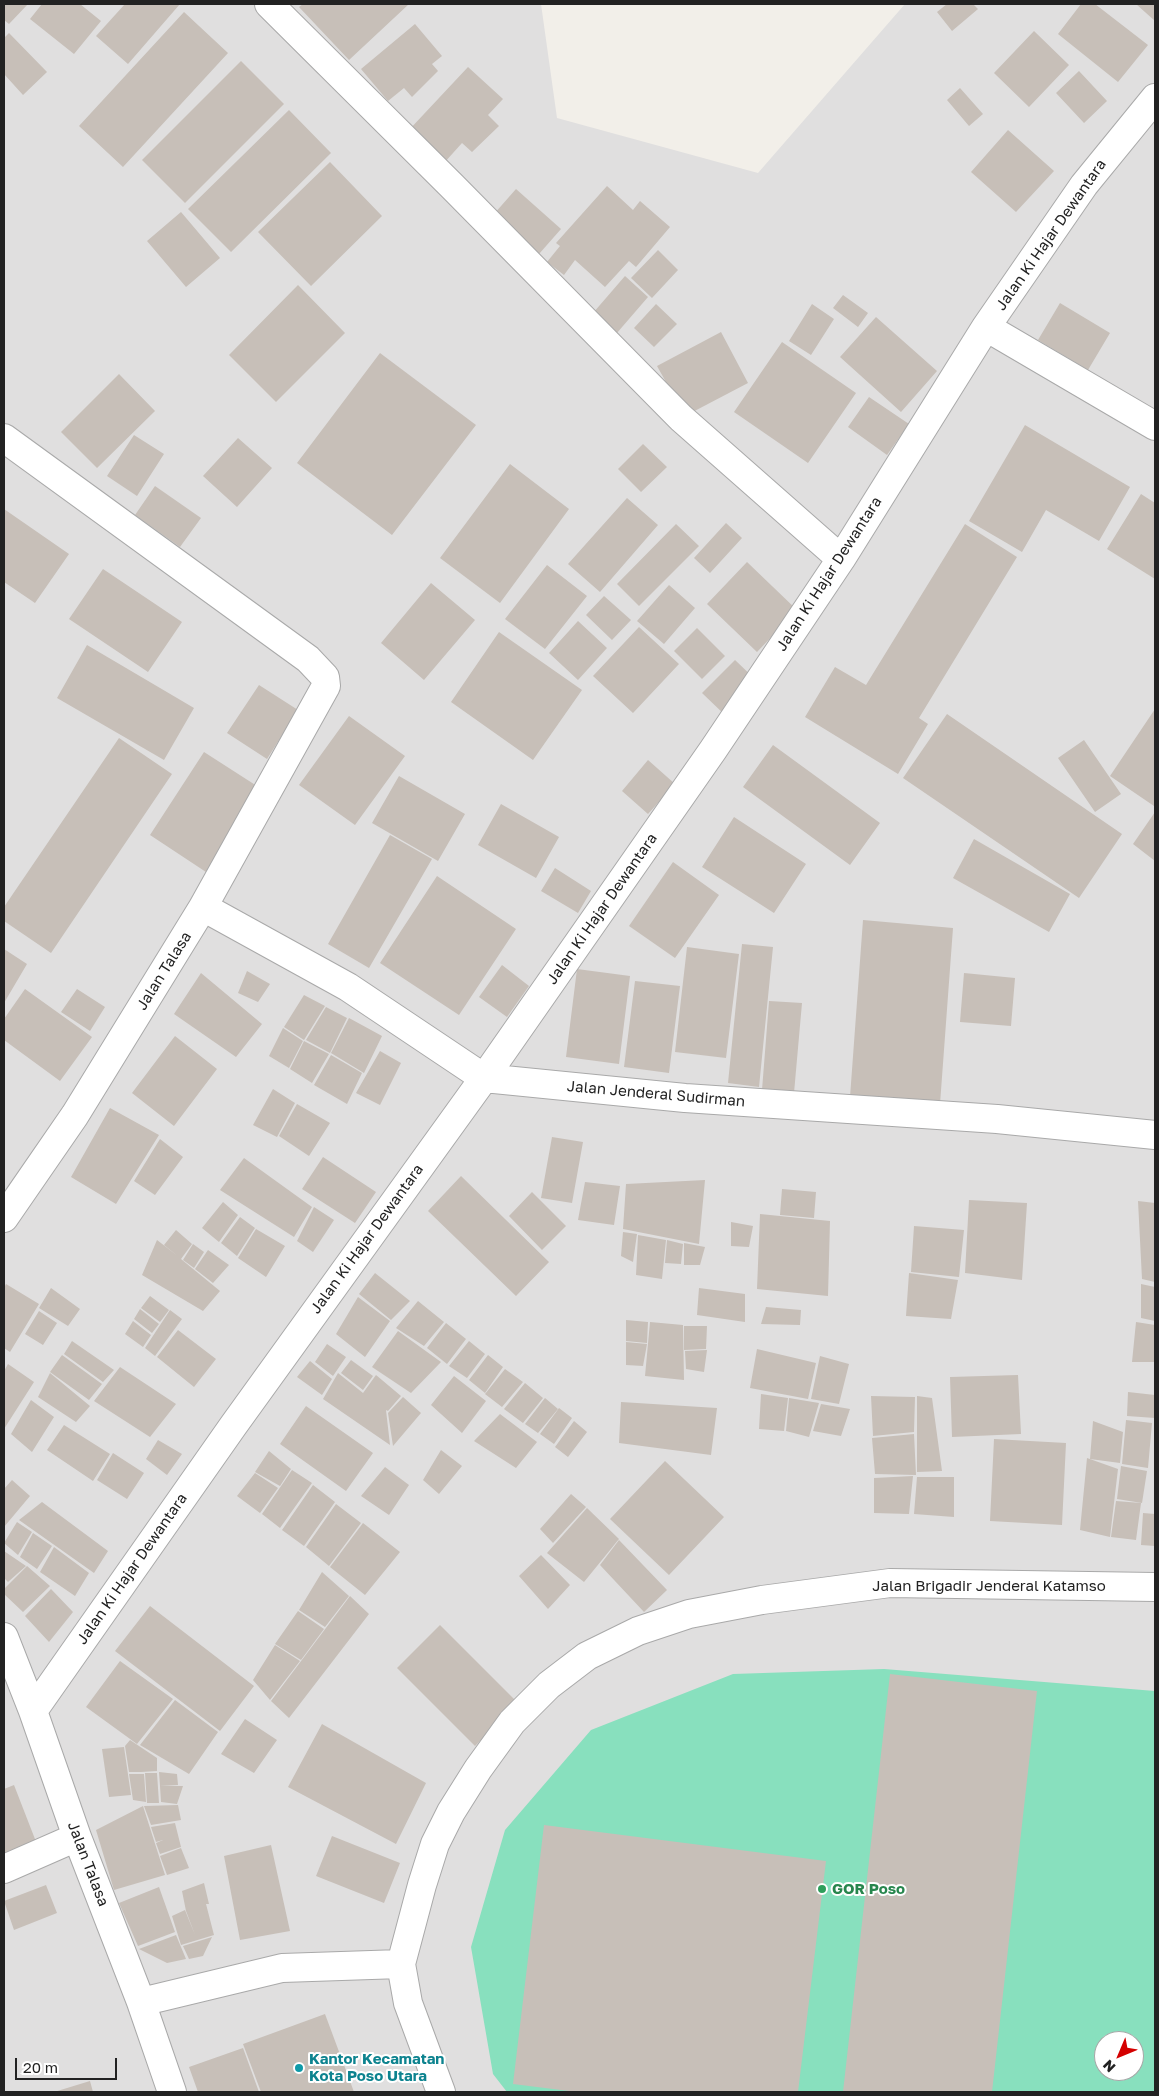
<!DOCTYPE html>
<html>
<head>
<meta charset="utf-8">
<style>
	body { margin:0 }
	#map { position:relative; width:1159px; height:2096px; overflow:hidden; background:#f2efe9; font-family:"Golos Text",sans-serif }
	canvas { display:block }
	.frame { position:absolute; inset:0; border:5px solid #222; pointer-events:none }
	.north { position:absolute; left:1094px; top:2031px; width:50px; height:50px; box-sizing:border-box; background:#fff; border:1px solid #a7a7a7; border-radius:50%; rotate:225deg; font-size:14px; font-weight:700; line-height:20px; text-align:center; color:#222 }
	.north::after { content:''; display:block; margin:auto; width:18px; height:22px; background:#d40000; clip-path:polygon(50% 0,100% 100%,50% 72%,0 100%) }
	.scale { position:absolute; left:15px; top:2058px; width:102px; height:22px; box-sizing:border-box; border:2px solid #222; border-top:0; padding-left:6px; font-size:15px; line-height:18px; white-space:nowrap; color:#222; -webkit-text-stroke:4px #fff; paint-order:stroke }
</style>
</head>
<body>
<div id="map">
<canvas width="1159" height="2096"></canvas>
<div class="frame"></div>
<div class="north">N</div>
<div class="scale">20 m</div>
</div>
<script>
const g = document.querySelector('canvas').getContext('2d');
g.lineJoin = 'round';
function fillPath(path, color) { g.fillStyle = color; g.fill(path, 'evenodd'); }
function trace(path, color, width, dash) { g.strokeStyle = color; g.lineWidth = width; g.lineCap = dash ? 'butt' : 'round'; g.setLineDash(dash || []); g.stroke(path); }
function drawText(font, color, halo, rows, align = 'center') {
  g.font = font + ' "Golos Text",sans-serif'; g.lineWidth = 4; g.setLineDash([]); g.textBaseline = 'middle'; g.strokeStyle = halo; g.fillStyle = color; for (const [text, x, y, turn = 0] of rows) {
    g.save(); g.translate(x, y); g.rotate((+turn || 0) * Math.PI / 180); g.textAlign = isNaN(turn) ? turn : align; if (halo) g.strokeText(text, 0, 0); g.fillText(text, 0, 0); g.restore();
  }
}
fillPath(new Path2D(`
	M4,4H541L557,118L758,173L905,4H1155V2092H4ZM1104,2041H1134V2071H1104Z`), '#e0dfdf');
fillPath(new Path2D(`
	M884,1669L1155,1691V2092H507L493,2074L471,1947L505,1830L591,1730L733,1674ZM1104,2041H1134V2071H1104Z`), '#88e0be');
fillPath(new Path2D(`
	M4,4H28L9,24L4,20Z
	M42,4H80L101,21L74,54L30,19Z
	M125,4H180L128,64L96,36Z
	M303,4H409L349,60L299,7Z
	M947,4H973L978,9L952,31L937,12Z
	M1081,4H1095L1148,45L1118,82L1058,34Z
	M1136,4H1155V21Z
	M184,12L228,53L123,167L79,126Z
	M415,24L442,56L432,64L438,71L412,97L404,88L388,101L361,69Z
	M1034,31L1069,65L1029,107L994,73Z
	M9,33L47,72L23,95L4,74V38Z
	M241,61L284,104L185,203L142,160Z
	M468,67L503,99L488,115L499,126L472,152L462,143L444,163L409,130Z
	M1079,71L1107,101L1084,123L1056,93Z
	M960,88L983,114L969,126L947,100Z
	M289,110L331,153L231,252L188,209Z
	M1008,130L1054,171L1016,212L971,172Z
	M330,162L382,216L311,286L258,232Z
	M607,186L633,210L640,201L670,227L636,267L629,261L605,287L575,260L564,275L547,262L560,246L556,243Z
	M516,189L561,229L539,254L494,214Z
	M181,212L220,258L186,287L147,241Z
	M658,250L678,270L652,298L631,278Z
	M625,276L648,297L610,341L587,320Z
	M298,285L345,333L276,402L229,355Z
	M843,295L868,313L858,327L833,308Z
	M1060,303L1110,333L1088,370L1038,340Z
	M656,304L677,324L654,347L634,328Z
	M812,304L834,319L811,355L789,341Z
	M876,317L937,371L901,412L840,357Z
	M721,332L748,383L685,416L657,366Z
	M782,342L856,393L808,463L734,412Z
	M380,353L476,425L392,535L297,463Z
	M119,374L155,411L97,468L61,432Z
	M869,397L909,424L887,455L848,427Z
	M1025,425L1130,487L1099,541L1046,510L1022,552L969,521Z
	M134,435L164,454L137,496L107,476Z
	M238,438L272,468L237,507L203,476Z
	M643,444L667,467L641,492L618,469Z
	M510,464L569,509L500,603L440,558Z
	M155,486L201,518L180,547L135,515Z
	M1141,494L1155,503V579L1107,549Z
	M627,498L658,525L600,592L568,564Z
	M4,509L69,554L35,603L4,582Z
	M726,523L742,538L710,573L694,558Z
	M676,524L699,546L639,606L617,584Z
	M965,524L1017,557L919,718L928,724L898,774L805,717L835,667L866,685Z
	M747,562L797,610L757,652L707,604Z
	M547,565L587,596L545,649L505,619Z
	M103,569L182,622L148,672L69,619Z
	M431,583L475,620L424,680L381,643Z
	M669,585L695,608L664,644L637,621Z
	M604,596L631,620L612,640L586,615Z
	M578,621L607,648L578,680L549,653Z
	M639,627L679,664L633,713L593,676Z
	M697,628L725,656L702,679L674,651Z
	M499,632L582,690L533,760L451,702Z
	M87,645L194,708L164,760L57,698Z
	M735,660L758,682L726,716L702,693Z
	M259,685L298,710L267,759L227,733Z
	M1155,709V804L1154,806L1110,776Z
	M947,714L1122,834L1079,898L903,778Z
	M349,716L405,756L355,825L299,785Z
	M119,738L172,774L51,953L4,921V907Z
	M1084,740L1121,794L1095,812L1058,758Z
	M773,745L880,823L850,865L743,787Z
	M204,752L260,788L206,872L150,835Z
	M648,760L675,784L648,814L622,791Z
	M399,776L465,814L438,861L372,823Z
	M501,804L559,837L536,878L478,845Z
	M1155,812V861L1133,844Z
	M734,817L806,864L774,913L702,867Z
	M390,835L432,859L369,968L328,944Z
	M974,839L1070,894L1049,932L953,878Z
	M673,862L719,895L675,958L629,926Z
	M555,868L591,891L578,913L541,891Z
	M437,876L516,929L459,1015L380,963Z
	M863,920L953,928L940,1104L850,1097Z
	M742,944L773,947L759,1087L728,1083Z
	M687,947L739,954L726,1058L675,1052Z
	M4,949L27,964L4,1003Z
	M502,965L529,986L507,1017L479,997Z
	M577,969L630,976L619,1064L566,1057Z
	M247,971L270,984L258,1002L238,993Z
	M201,973L262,1024L236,1057L174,1014Z
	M964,973L1015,978L1011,1026L960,1022Z
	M635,981L680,986L669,1073L624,1067Z
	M25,989L92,1037L60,1081L4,1040V1019Z
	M77,989L105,1007L90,1031L61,1012Z
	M304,995L325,1006L304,1040L284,1027Z
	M769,1001L802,1003L794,1093L762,1090Z
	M326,1007L347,1018L330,1053L306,1040Z
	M349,1018L382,1036L364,1073L331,1053Z
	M283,1028L303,1041L289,1068L269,1056Z
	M175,1036L217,1069L174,1126L132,1093Z
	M304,1041L329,1054L312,1083L290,1069Z
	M380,1051L401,1063L380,1105L356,1093Z
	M331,1055L362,1073L347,1104L314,1085Z
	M273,1089L295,1103L277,1137L253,1125Z
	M297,1104L330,1123L309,1156L279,1136Z
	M110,1108L159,1135L116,1204L71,1177Z
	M552,1137L583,1142L572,1203L541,1198Z
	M160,1139L183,1157L155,1195L134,1181Z
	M323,1157L376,1192L355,1223L302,1189Z
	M244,1158L312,1207L294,1237L220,1190Z
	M461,1176L549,1262L516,1296L428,1211Z
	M705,1180L699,1244L623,1229L626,1184Z
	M585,1182L620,1186L614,1225L578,1220Z
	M782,1189L816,1192L814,1218L780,1215Z
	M532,1192L566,1226L542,1250L509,1216Z
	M969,1200L1027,1203L1022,1280L965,1273Z
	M1138,1201L1155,1203V1282L1142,1279Z
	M223,1202L238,1215L219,1242L202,1228Z
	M314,1207L334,1220L313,1252L297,1241Z
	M760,1214L830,1221L828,1296L757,1289Z
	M240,1217L255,1228L237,1256L221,1243Z
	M731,1222L753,1226L749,1247L731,1246Z
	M914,1226L964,1230L959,1277L911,1272Z
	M256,1229L285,1246L266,1277L238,1258Z
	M176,1230L192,1244L181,1259L220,1291L203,1311L142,1275L157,1240L179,1257L164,1245Z
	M623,1232L637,1234L633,1262L621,1256Z
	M638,1235L666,1240L662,1279L636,1275Z
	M667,1240L683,1244L681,1264L665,1263Z
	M684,1243L705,1247L700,1265H684Z
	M193,1244L204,1252L194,1268L183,1260Z
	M208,1250L229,1265L213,1283L195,1269Z
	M375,1273L410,1301L391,1320L359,1294Z
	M909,1273L958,1280L951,1319L906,1316Z
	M6,1284L39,1304L10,1352L4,1348V1288Z
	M1141,1284L1155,1287V1321L1141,1318Z
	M51,1288L80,1309L68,1326L39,1308Z
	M699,1288L745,1294V1322L697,1315Z
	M150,1296L169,1310L160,1322L141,1308Z
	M358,1297L390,1321L365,1357L336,1334Z
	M418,1301L444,1322L424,1346L396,1328Z
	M766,1307L801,1310L800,1325L761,1324Z
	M140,1309L159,1324L152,1333L134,1319Z
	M170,1310L182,1319L155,1356L145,1348Z
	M39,1311L57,1323L43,1345L25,1334Z
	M626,1320L648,1322L647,1343L626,1341Z
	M133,1321L151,1335L143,1347L125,1334Z
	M650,1322L683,1325L684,1380L645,1376Z
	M1136,1322L1155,1325V1362H1132Z
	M446,1323L466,1339L447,1364L427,1348Z
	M684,1326H707L706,1349L684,1350Z
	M178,1330L216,1359L194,1387L157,1357Z
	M398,1331L441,1362L411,1393L372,1367Z
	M72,1341L114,1370L103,1382L64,1354Z
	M469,1341L485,1354L467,1378L449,1366Z
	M626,1342L647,1344L643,1366L626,1365Z
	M327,1344L346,1357L333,1376L315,1362Z
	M757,1349L816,1363L808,1399L750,1388Z
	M707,1350L704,1372L686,1369L685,1351Z
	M62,1355L102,1384L89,1400L50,1372Z
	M488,1355L503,1367L485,1393L469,1380Z
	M820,1356L849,1364L839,1404L811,1399Z
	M351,1360L373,1376L363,1390L341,1373Z
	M310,1361L332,1379L322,1395L297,1377Z
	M8,1364L34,1382L4,1429V1371Z
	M120,1367L176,1404L150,1437L94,1401Z
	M505,1369L523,1382L502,1407L485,1394Z
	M50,1373L90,1406L76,1422L38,1397Z
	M338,1373L363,1393L376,1375L401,1396L388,1411L386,1410L390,1445L323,1399Z
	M1018,1375L1021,1434L952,1437L950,1377Z
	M454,1376L486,1401L462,1433L431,1405Z
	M525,1383L543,1398L523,1423L504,1409Z
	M1128,1392L1155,1395V1418L1127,1416Z
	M761,1394L788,1398L784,1431L759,1429Z
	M871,1396L915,1397L914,1432L873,1436Z
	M917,1396L932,1398L942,1471L917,1472Z
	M403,1397L421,1413L393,1446L388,1413Z
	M545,1398L558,1409L538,1433L525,1424Z
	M789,1398L819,1403L809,1437L786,1431Z
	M31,1400L54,1417L32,1452L11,1434Z
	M621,1402L717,1408L711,1455L619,1443Z
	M821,1404L850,1409L841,1436L813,1431Z
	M306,1406L373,1453L346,1491L280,1444Z
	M559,1408L572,1418L554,1444L540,1434Z
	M500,1414L537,1442L516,1468L474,1441Z
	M1126,1420L1152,1423L1148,1468L1122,1464Z
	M574,1421L587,1432L568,1457L555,1447Z
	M1093,1421L1123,1432L1120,1463L1090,1459Z
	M64,1425L110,1454L93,1481L47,1450Z
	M914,1434L916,1475L875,1474L872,1438Z
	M994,1439L1066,1443L1062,1525L990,1521Z
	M158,1440L182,1454L167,1475L146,1459Z
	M441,1450L462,1466L439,1494L423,1480Z
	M269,1451L291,1469L280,1486L255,1472Z
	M113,1453L144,1473L127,1499L97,1480Z
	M1087,1458L1118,1469L1110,1537L1080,1530Z
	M665,1461L724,1517L669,1575L610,1519Z
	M1121,1466L1147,1471L1142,1503L1117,1499Z
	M385,1467L409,1485L389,1515L361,1496Z
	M292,1470L312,1483L280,1528L262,1514Z
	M255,1473L278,1488L260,1513L237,1496Z
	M913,1476L909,1514L874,1513V1478Z
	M917,1477H954V1517L914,1514Z
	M12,1480L30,1496L4,1527V1489Z
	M313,1485L335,1502L304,1546L282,1530Z
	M571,1494L586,1507L553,1543L540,1529Z
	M1116,1501L1141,1503L1136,1540L1111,1537Z
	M42,1502L108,1551L94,1573L19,1520Z
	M336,1504L361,1523L329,1566L306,1547Z
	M587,1508L619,1539L584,1582L547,1553Z
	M1143,1513L1155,1514V1546L1141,1545Z
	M17,1522L32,1532L18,1555L4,1543Z
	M363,1523L400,1552L365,1595L330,1567Z
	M33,1533L52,1546L37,1569L20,1557Z
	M619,1540L667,1590L644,1612L600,1565Z
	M54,1547L89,1573L75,1596L40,1572Z
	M4,1551L26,1566L8,1582L4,1578Z
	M541,1555L570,1585L548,1609L519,1576Z
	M27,1566L50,1586L23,1612L4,1594V1589Z
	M322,1572L349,1596L325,1627L299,1610Z
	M51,1589L73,1612L49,1642L25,1616Z
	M350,1596L369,1614L289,1718L271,1701Z
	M150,1606L254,1686L220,1731L115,1651Z
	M298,1611L324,1629L301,1660L275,1644Z
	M440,1625L518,1703L475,1746L397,1668Z
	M275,1645L300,1661L270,1700L253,1680Z
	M120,1661L173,1699L137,1744L86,1707Z
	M890,1674L1037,1691L992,2092H843Z
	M175,1700L218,1732L189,1774L140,1745Z
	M245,1719L277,1740L254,1773L221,1754Z
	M322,1724L426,1783L396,1844L288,1787Z
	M130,1740L157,1758V1771L141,1772L139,1755L141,1772H129L125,1746Z
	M124,1747L131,1795L109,1797L102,1749Z
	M159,1772L177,1774L178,1785L160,1786Z
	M145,1773H157L159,1803H147Z
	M129,1774H144L146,1802L133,1800Z
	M14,1785L40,1852L4,1865V1789Z
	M160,1786H183L177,1804L161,1802Z
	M178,1805L181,1820L151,1825L144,1806Z
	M143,1806L165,1875L114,1890L96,1830Z
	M175,1823L181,1847L160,1854L156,1843L163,1840L156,1842L151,1827Z
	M544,1825L826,1861L798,2092H577L513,2084Z
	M332,1836L400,1863L384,1903L316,1876Z
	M271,1845L290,1931L240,1940L224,1856Z
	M181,1848L189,1868L167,1875L160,1856Z
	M204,1883L209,1904H206L214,1935L181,1945L172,1916L185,1910L195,1935L186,1911L182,1891Z
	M46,1885L57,1913L14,1930L4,1901Z
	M159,1887L175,1932L138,1946L119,1903Z
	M176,1935L186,1959L167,1963L139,1949Z
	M212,1937L203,1956L189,1959L183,1946Z
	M325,2014L354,2092H261L243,2044Z
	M243,2048L259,2092H198L189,2067Z
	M90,2081L93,2092H54Z`), '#c7bfb8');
const minor = new Path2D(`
	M269,4L452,186L681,418L841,559
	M986,327L1155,426
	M4,438L308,659L325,677L326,686L203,907L75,1115L4,1218
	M203,907L348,987L484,1078L685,1098L997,1119L1155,1135
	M4,1637L33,1711L77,1837L141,2002L172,2092
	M33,1711L233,1426L484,1078L713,750L841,559L986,327L1084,185L1155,98
	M4,1869L77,1837
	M141,2002L282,1968L401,1964
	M441,2092L408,2003L401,1964L422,1885L435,1844L451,1812L478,1769L512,1722L549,1685L587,1656L638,1631L689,1614L762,1600L890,1583L1155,1587`);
trace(minor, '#a9a9a9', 30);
trace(minor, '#fff', 28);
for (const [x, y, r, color] of [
	[822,1889,5,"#2e9e5b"],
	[299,2068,5,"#0f9aa8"]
]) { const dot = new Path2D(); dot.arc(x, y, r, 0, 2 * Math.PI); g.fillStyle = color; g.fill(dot); trace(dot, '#fff', 2); }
drawText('15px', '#222', '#fff', [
	["Jalan Ki Hajar Dewantara",1051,235,-55],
	["Jalan Ki Hajar Dewantara",829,574,-57],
	["Jalan Ki Hajar Dewantara",602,909,-55],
	["Jalan Talasa",164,971,-58],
	["Jalan Jenderal Sudirman",656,1094,5],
	["Jalan Ki Hajar Dewantara",367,1239,-54],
	["Jalan Ki Hajar Dewantara",132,1569,-55],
	["Jalan Brigadir Jenderal Katamso",989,1586],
	["Jalan Talasa",88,1864,69]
]);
drawText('bold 15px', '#27864d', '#fff', [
	["GOR Poso",832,1889]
], 'left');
drawText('bold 15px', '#0d838f', '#fff', [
	["Kantor Kecamatan",309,2059],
	["Kota Poso Utara",309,2076]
], 'left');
</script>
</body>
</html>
